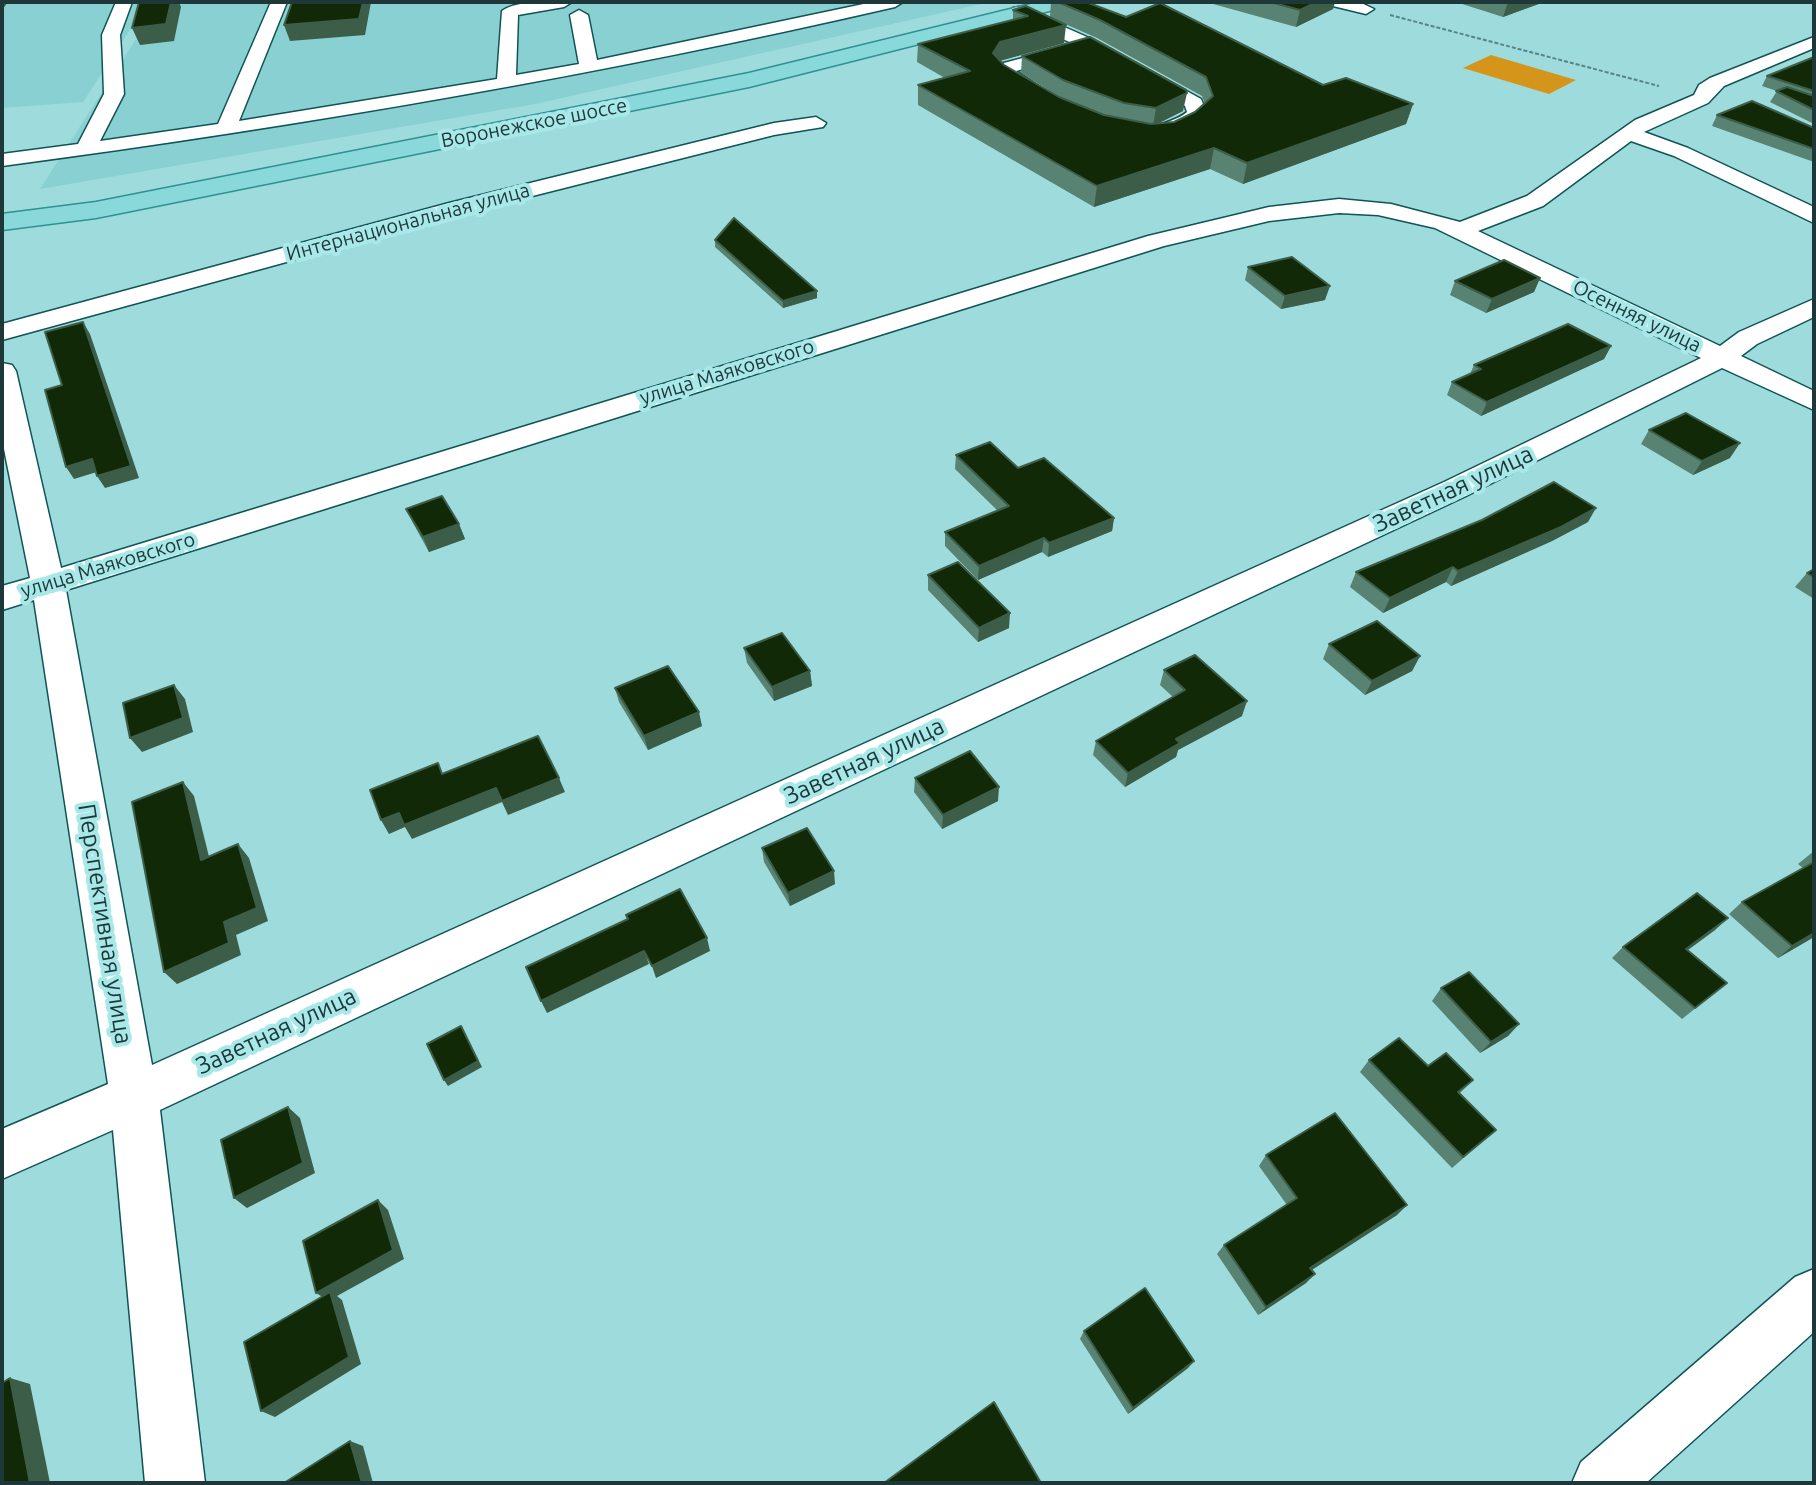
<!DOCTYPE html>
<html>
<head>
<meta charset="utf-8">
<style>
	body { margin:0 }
	#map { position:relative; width:1816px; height:1485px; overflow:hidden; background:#9ddbdc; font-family:Ubuntu,sans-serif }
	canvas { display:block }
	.frame { position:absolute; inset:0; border:4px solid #1e3738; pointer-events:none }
</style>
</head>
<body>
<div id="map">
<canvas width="1816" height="1485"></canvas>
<div class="frame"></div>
</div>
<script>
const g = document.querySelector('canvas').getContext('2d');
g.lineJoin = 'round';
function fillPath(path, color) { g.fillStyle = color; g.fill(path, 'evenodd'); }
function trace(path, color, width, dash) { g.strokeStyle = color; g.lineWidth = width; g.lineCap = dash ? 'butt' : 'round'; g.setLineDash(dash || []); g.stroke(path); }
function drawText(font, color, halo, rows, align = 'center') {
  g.font = font + ' Ubuntu,sans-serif'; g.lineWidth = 8; g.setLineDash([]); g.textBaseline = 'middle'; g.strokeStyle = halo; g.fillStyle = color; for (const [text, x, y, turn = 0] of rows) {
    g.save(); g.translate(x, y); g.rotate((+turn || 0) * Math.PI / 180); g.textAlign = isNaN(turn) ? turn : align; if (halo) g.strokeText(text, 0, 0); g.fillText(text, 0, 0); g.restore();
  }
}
fillPath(new Path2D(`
	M2,2H148L83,102L2,108Z
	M160,2H990L535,104L40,189Z`), '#88d0d2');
fillPath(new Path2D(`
	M1491,55L1576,80L1549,94L1463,68Z`), '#d4951a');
const minor = new Path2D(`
	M116,2H132L120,35L124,94L100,141L218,124L271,2H287L239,121L497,79L502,11C517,0 552,2 572,2L564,7L518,15L516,75L579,64L570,15L579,10L588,15L597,60L873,2H903L895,7C600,75 303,126 2,166V154L78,144L104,94L102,35Z
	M1331,2H1359L1374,9L1366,14L1333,6Z
	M1019,7L1096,41L1201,99L1207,114C1195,130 1167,143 1147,138L1144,134C1154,123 1174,123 1187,112L1185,106L1079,46L1081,50L1078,54L1016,71L1052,95L1049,99H1035L997,76L995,72L1000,64L1072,45L1078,46L1013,16L1011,12L1013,8Z
	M1814,37V48L1724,86L1708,103L1644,132L1688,148L1814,207V223L1674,156L1631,141L1543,206L1478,231L1720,346L1739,332L1814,299V317L1757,344L1741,356L1814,391V410L1722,368L1466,496L160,1110L205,1483H145L113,1130L2,1179V1129L108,1084L34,600L2,610V586L30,578L2,439V363L12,365L16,371L61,568L1148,236L1269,207L1339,199L1391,204L1460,222L1527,196L1635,120L1694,95L1699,85L1710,78ZM1339,213L1378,215L1435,228L1701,358L1444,482L152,1065L66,590L1164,246L1269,221Z
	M816,117L826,123L823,127L774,135L465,213L2,340V324L449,203L774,123Z
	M1814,1269V1332L1646,1483H1572L1581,1462L1795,1277Z`);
const major = new Path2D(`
	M1039,2H1072L1069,6L749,87L96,218L2,230V214L96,202L749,73Z`);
trace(minor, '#105455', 3);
trace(major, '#309092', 3);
trace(new Path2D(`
	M1390,15L1659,86`), '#598384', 2, [4, 2]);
fillPath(minor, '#fff');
fillPath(major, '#89d9db');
fillPath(new Path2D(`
	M1051,2H1086L1323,85L1413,104L1406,124L1243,184L1210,169L1094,207L918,105V85L945,78L917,62L918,44L1013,20V10L1050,17ZM1056,20L1097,38L1202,96L1205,104L1195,112L1174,122L1159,123L1183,111L1022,56L1021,73L1060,97L1004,65L1000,61L1064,43Z
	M1206,2H1335L1333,9L1296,27Z
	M1456,2H1544L1503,17Z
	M1814,57V124L1770,102L1777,91L1762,86L1767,76Z
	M1717,115L1814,128V162L1712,126Z
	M715,240L817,291V298L783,308L715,247Z
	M1248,267L1325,300L1281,309L1245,280Z
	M1540,278L1534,292L1486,313L1450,295L1455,281Z
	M1611,346L1604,359L1481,416L1447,395L1452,382L1470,374L1474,365Z
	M1649,430L1730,458L1693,475L1641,444Z
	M956,455L1018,468L1114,518L1112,531L1048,557L1042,552L978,580L945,546V532L998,511L955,469Z
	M406,509L459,524L465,539L429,552L413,523Z
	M1588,522L1552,541L1451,586L1446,582L1383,613L1350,587L1356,572Z
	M1814,569V599L1795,587L1807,573Z
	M928,575L1009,628L978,642L928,590Z
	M1329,644L1420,656L1412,671L1365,695L1323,659Z
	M744,648L810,671L812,686L774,701L747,663Z
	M1164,670L1242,716L1178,750L1176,757L1125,787L1093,755L1096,741L1173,697L1160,685Z
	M615,688L702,726L648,750L619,702Z
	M915,778L998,801L942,829L914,792Z
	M762,848L835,884L790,906L764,862Z
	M1814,851V937L1778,958L1729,914L1742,902L1803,868L1798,864Z
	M1715,930L1688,950L1727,983L1682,1019L1612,958L1623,947Z
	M1441,988L1519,1024L1508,1036L1480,1053L1432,1001Z
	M1369,1060L1428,1066L1473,1080L1460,1093L1496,1130L1452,1168L1360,1072Z
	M1266,1155L1397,1215L1312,1270L1306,1283L1258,1315L1217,1254L1224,1245L1287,1205L1259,1166Z
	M1084,1331L1194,1361L1188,1368L1128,1414L1080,1339Z`), '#588272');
fillPath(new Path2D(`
	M2,2H8L2,10Z
	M171,2H179L181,7L174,41L140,45L132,28Z
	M363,2H371L365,35L290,41L284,25Z
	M1317,2H1335L1333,9L1296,27L1300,10Z
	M1508,2H1544L1503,17Z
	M1066,25L1064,43L999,61L993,53L1000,42Z
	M1187,93L1183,111L1153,126L1156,108Z
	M1413,104L1406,124L1243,184L1247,163Z
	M1214,148L1210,169L1094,207L1097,186Z
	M1540,278L1534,292L1486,313L1492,299Z
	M1330,286L1325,300L1281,309L1285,296Z
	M817,291V298L783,308V301Z
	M83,322L90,334L139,478L105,488L97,476Z
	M1611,346L1604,359L1481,416L1487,402Z
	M1740,443L1730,458L1693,475L1702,461Z
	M92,459L100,471L74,479L66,467Z
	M1596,508L1588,522L1552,541L1451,586L1458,571Z
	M1114,518L1112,531L1048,557L1049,543Z
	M459,524L465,539L429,552L423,537Z
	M1044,538L1042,552L978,580L979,566Z
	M1453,567L1446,582L1383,613L1390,598Z
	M1010,613L1009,628L978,642L979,628Z
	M1420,656L1412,671L1365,695L1372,681Z
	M810,671L812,686L774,701L772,687Z
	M174,685L185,699L193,732L142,752L130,738Z
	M1247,701L1242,716L1178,750L1176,757L1125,787L1128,773L1176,739Z
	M699,712L702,726L648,750L644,736Z
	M559,778L565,792L508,815L502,802L412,839L405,827L389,834L381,820L399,813L496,788Z
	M183,782L194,796L213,873L201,860Z
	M999,787L998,801L942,829L943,815Z
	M238,844L249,858L268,921L236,935L241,955L177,984L164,972L224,922Z
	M834,871L835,884L790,906L788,893Z
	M1728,918L1715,930L1674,960L1686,949Z
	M1814,933V937L1778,958L1792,946Z
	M707,938L710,951L656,978L652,966Z
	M644,951L649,964L547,1013L541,1001Z
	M1519,1024L1508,1036L1480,1053L1491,1042Z
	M461,1026L482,1067L448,1086L444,1080Z
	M288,1107L300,1118L315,1173L247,1208L234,1198Z
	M378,1200L388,1210L404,1259L337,1296L342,1300L361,1364L275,1417L261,1411L329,1301L316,1293Z
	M1407,1205L1397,1215L1302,1276L1310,1268Z
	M1315,1274L1306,1283L1258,1315L1266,1307Z
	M1194,1361L1188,1368L1128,1414L1133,1408Z
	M10,1378L30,1384L50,1483H30Z
	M350,1441L363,1446L373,1483H362Z`), '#3c5e48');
const building = new Path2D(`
	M139,2H171L166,24L132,28Z
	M292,2H363L359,19L284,25Z
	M1058,2H1086L1126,17L1160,3L1323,85L1346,78L1413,104L1247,163L1214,148L1097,186L918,85L970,71L918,44L1028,16L1013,10L1026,6L1066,25L1000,42L993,53L1004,65L1059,97L1104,115L1151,124L1174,122L1195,112L1213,96L1206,77L1100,20Z
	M1270,2H1317L1300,10Z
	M1090,37L1186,90L1187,93L1156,108L1124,103L1063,80L1022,56Z
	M1814,57V91L1767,76Z
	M1787,87L1814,96V110L1776,91Z
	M1752,101L1814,128V149L1717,115Z
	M734,218L817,291L783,301L715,240Z
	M1292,257L1330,286L1285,296L1248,267Z
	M1504,260L1540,278L1492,299L1455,281Z
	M83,322L131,466L97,476L92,459L66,467L45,390L62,385L45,332Z
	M1568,324L1611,346L1487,402L1452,382L1481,369L1474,365Z
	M1686,413L1740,443L1702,461L1649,430Z
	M990,442L1018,468L1044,458L1114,518L1049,543L1044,538L979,566L945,532L1009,506L956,455Z
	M1554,482L1596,508L1561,527L1458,571L1453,567L1390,598L1356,572L1482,520Z
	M442,496L459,524L423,537L406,509Z
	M958,562L1010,613L979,628L928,575Z
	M1814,569V577L1807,573Z
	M1377,621L1420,656L1372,681L1329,644Z
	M782,633L810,671L772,687L744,648Z
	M1195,655L1247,701L1176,739L1180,743L1128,773L1096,741L1185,690L1164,670Z
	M668,666L699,712L644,736L615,688Z
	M174,685L183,718L130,738L123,703Z
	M538,736L559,778L502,801L496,788L404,825L399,813L381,820L370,790L438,763L442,774Z
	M970,751L999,787L943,815L915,778Z
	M183,782L201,860L238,844L257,908L224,922L229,943L164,972L132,802Z
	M807,828L834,871L788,893L762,848Z
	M1814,862V933L1792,946L1742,902Z
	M680,889L707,938L652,966L644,951L541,1001L526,967L628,919L626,915Z
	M1697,893L1728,918L1686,949L1727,983L1695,1008L1623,947Z
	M1469,972L1519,1024L1491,1042L1441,988Z
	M461,1026L478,1061L444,1080L427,1044Z
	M1399,1038L1428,1066L1446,1053L1473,1080L1458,1092L1496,1130L1463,1157L1369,1060Z
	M288,1107L303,1163L234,1198L221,1140Z
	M1335,1113L1407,1205L1310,1268L1315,1274L1266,1307L1224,1245L1297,1198L1266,1155Z
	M378,1200L393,1250L316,1293L303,1241Z
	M1145,1288L1194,1361L1133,1408L1084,1331Z
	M330,1292L349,1357L261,1411L244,1342Z
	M10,1378L30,1483H2V1383Z
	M994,1402L1041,1483H884Z
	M350,1441L362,1483H284Z`);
fillPath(building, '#122908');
trace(building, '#3c5e48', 2);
drawText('20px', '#1e3738', '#a9e8e9', [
	["Воронежское шоссе",534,123,-11],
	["Интернациональная улица",408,222,-15],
	["Осенняя улица",1637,316,26],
	["улица Маяковского",727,372,-17],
	["улица Маяковского",108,565,-17]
]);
drawText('24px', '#1e3738', '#a9e8e9', [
	["Заветная улица",1453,489,-25],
	["Заветная улица",864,761,-25],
	["Перспективная улица",105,924,81],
	["Заветная улица",276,1031,-25]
]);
</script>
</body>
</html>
